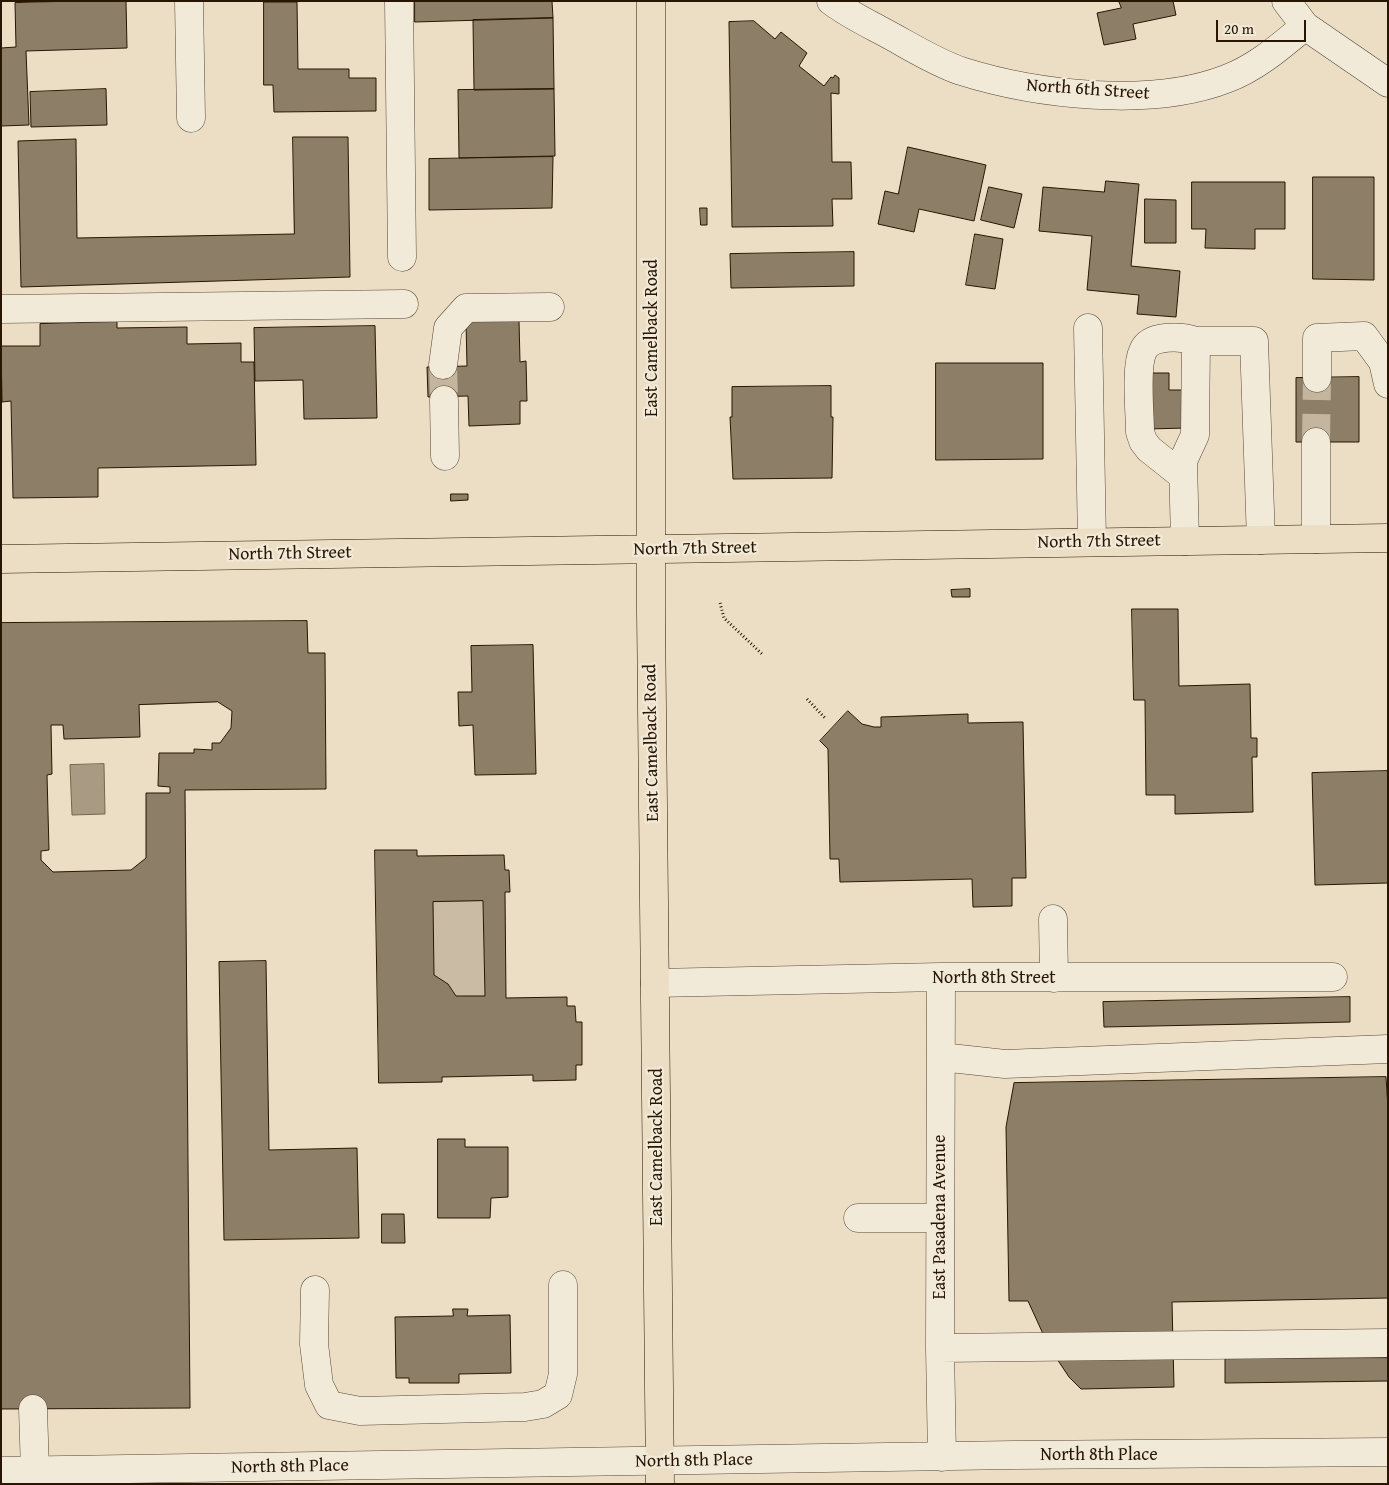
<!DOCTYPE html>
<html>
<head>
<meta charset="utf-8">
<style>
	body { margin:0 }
	#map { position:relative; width:1389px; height:1485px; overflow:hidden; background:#ebdec5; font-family:"Gentium Book Plus",serif }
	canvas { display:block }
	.frame { position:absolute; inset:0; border:2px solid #281502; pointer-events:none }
	.scale { position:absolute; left:1216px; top:20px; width:90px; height:22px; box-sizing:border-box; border:2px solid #281502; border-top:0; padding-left:6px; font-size:15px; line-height:18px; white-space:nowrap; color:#281502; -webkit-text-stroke:4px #f2ead9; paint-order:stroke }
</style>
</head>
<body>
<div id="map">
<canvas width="1389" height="1485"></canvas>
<div class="frame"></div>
<div class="scale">20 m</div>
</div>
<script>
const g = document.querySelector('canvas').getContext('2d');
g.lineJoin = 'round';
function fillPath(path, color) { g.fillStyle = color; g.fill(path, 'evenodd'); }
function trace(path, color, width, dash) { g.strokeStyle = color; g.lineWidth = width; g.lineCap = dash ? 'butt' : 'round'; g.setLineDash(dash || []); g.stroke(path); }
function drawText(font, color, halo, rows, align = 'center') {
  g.font = font + ' "Gentium Book Plus",serif'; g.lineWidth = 4.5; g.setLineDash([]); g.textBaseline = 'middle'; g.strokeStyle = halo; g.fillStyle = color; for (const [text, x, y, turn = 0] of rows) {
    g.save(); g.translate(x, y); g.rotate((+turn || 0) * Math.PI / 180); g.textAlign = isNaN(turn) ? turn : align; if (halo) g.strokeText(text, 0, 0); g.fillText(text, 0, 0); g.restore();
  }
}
fillPath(new Path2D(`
	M483,901L485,996H456L448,984L434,975L433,902Z`), '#cabca4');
const water = new Path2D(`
	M104,764L105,814L72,815L70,765Z`);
fillPath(water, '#a99a83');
trace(water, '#75654f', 1);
const building = new Path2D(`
	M75,1H126L127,48L26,51L29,125L1,126V48L16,47L15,3Z
	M415,1H552L553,18L415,22Z
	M1119,1H1173L1176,15L1133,24L1136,39L1104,45L1097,13L1121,8Z
	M264,2H297L298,69H349V78H376V111L274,112L273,85H264Z
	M553,18L554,89L474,90L473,20Z
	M754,21L775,39L781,32L807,53L799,66L824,86L831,77L833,78L835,75L839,78V94L831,93L832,162H851L852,199H832L833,226L732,227L729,22Z
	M106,89L107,125L31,127L30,92Z
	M554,89L555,156L459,158L458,90Z
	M293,137H348L350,277L21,287L18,141L76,139L77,238L294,234Z
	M908,147L986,165L974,221L919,209L914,232L878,224L885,191L898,194Z
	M553,157L552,208L429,210V159Z
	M1313,177H1374V280L1313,279Z
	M1106,181L1139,184L1131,266L1180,271L1176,317L1137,314L1139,295L1087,290L1092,236L1039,231L1043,187L1104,192Z
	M1192,182H1285V229H1255V249L1205,248L1206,229H1192Z
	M989,187L1022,194L1014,228L981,220Z
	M1145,199L1176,200V243H1145Z
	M700,208H707V225H701Z
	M975,234L1003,239L995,289L966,285Z
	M854,252V286L731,288L730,254Z
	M519,320L520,362L526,361L527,401H520V424L469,426L468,396L428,397L427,367L467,366L466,321Z
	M117,322V328L187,327V344L241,343V362H254L256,465L98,468V497L13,498L11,401L2,402L1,346H40V324Z
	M375,326L377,418L304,419L303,380L255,381L254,328Z
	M936,363H1043V459L936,460Z
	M1147,373H1169V390H1186V428L1148,429Z
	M1359,377V442H1296V378Z
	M831,386V417H833L832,478L733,479L730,417H732V387Z
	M451,494H468V500L451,501Z
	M970,589V597H952L951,590Z
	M1132,609H1178L1179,686L1250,684L1251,738H1257V757H1252L1253,812L1175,814V795H1146L1145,700H1134Z
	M307,621L308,653H325L326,789L185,790L190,1408L1,1409V623ZM218,702L232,711L231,728L220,743H212V750L194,749V753H159L158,786L170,787V793H146V858L131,870L53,872L41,860V851L49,850L47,775L52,774L51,725H63L64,739L140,737L139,705Z
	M533,645L536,774L475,775L473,725L459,726L458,692H472L471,646Z
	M848,711L862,724L874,727H881V717L968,714V723L1023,722L1026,878H1012V906L973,907L972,879L840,882L839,859H830L828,749L820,741Z
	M1388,771V883L1315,885L1312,773Z
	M375,850H417V856L504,855L505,870H509L510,892H505L506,998L567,997V1006H575L576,1022H582V1065H576V1080L533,1081V1075L442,1077V1082L379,1083ZM483,901L485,996H456L448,984L434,975L433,902Z
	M266,961L269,1150L357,1148L359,1238L224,1240L219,962Z
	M1350,997V1022L1104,1027L1103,1002Z
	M1386,1077L1388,1108V1298L1172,1302L1174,1387L1081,1389L1069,1377L1049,1347L1028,1301H1009L1006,1127L1014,1083Z
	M438,1139H465V1147H508V1197L491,1198L490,1218H438Z
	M382,1214H404L405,1243H382Z
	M453,1309H468L467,1316L510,1315L511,1373L459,1374V1383H409V1378H396L395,1317L453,1316Z
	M1388,1358V1381L1225,1383V1359Z`);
fillPath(building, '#8d7e67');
trace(building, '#281502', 1);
trace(new Path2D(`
	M443,365L444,400
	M1316,442L1317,378`), '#c4b69e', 28, [28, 14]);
const minor = new Path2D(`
	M189,1L191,118
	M399,1L402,257
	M831,1C847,13 863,21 880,30C907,44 932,61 961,71C1037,95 1151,108 1226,79C1256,68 1281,46 1305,26L1388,83
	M1286,1L1305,26
	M1,309L404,304
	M1088,328L1092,542
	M443,365L448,328L466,308L550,307
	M1317,378V338L1364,336L1383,362L1388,384
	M444,400L445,456
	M1183,476L1149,449L1143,441L1140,432C1140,413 1135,367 1143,351C1150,334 1182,336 1196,341
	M1316,539V442
	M1185,541L1183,461L1195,435L1196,341H1254L1261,540
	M1053,919L1054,978
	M941,977L940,1348L942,1457
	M655,983L941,977H1333
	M941,1057L1005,1064L1388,1049
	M858,1218H940
	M315,1290L314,1344L319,1385L329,1405L360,1411L525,1407L543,1404L558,1395L563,1374V1285
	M940,1348L1388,1343
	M33,1409L35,1471
	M1,1471L1014,1455L1388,1452`);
const major = new Path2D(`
	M651,1V612L660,1484
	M1,559L1388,538`);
trace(minor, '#594733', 29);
trace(major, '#281502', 29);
trace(new Path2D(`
	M720,603L724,618L762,654
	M807,699L825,718`), '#281502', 3, [1, 2.5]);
trace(minor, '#f2ead9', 28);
trace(major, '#ebdec5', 28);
drawText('18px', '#281502', '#f2ead9', [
	["North 6th Street",1088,90,4],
	["East Camelback Road",652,338,-90],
	["North 7th Street",1099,542,-1],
	["North 7th Street",695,549,-1],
	["North 7th Street",290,554,-1],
	["East Camelback Road",652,743,-91],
	["North 8th Street",994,978],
	["East Camelback Road",657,1147,-90],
	["East Pasadena Avenue",940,1217,-90],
	["North 8th Place",1099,1455],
	["North 8th Place",694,1461,-1],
	["North 8th Place",290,1467,-1]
]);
</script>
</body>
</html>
